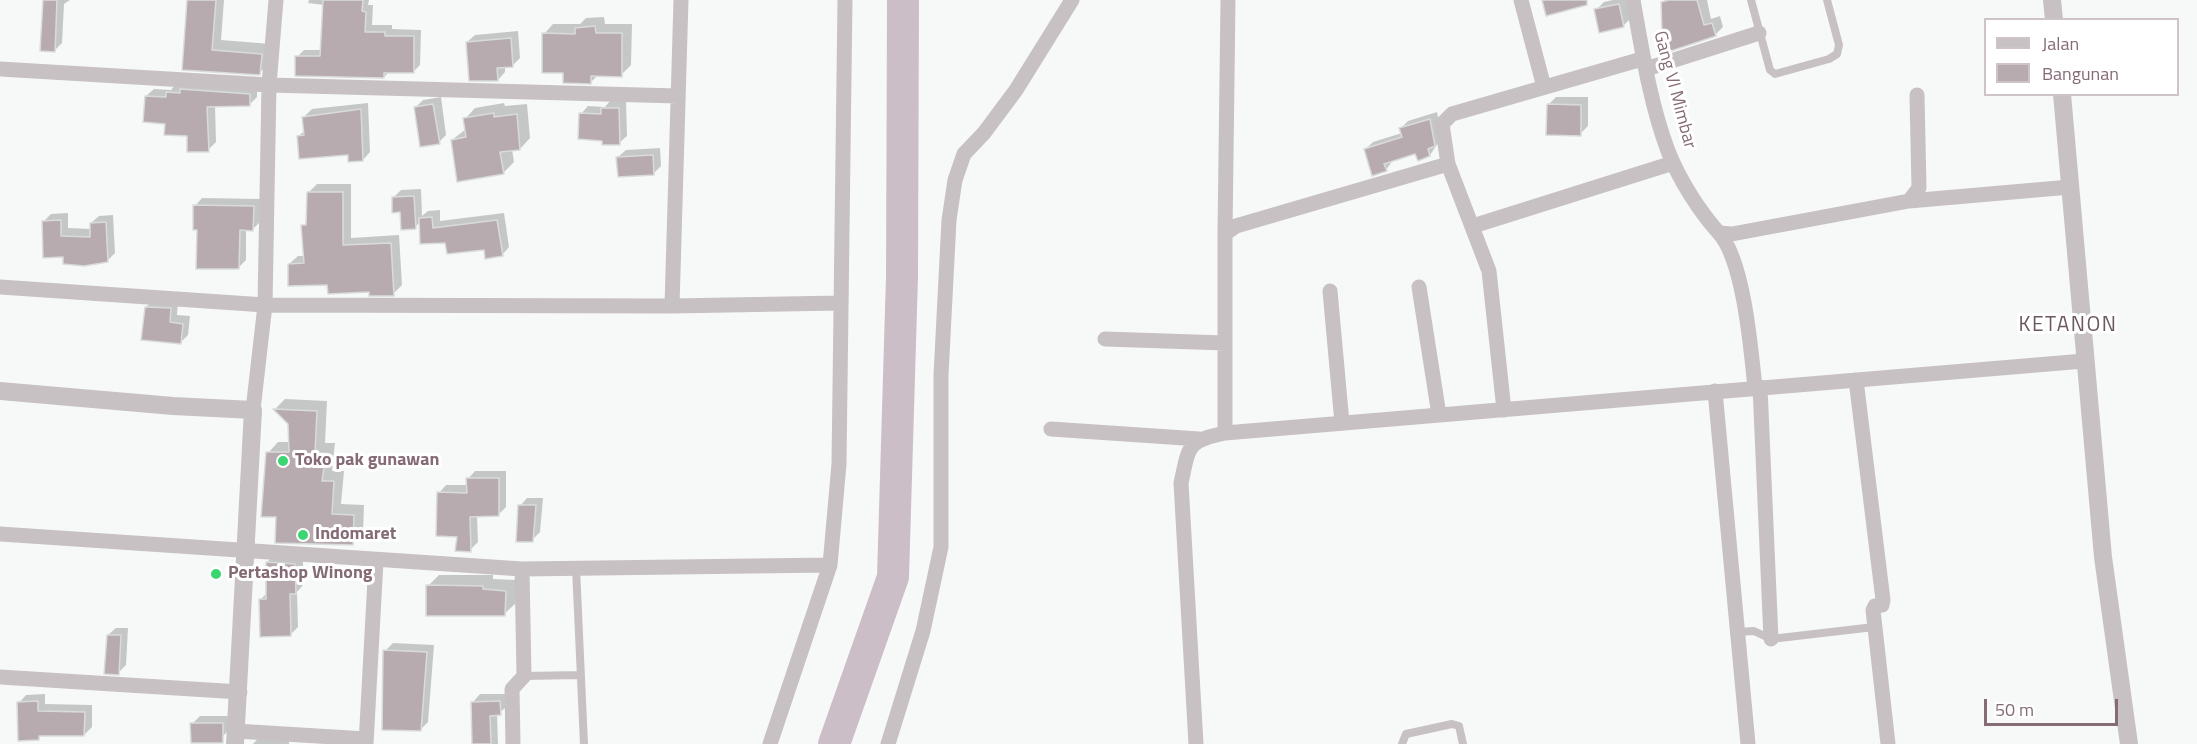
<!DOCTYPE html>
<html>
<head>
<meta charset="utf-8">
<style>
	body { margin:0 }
	#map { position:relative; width:2197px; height:744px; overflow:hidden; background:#f7f9f9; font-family:"Titillium Web",sans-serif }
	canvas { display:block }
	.legend { position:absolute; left:1984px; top:18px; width:195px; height:78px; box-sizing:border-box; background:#fff; border:2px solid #cec4c8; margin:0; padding:8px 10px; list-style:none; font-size:18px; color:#856b76 }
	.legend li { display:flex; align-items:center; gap:12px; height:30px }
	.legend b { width:30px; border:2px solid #cec4c8 }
	.scale { position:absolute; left:1984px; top:699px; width:134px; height:27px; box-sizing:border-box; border:3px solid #856b76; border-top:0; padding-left:8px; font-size:18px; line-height:21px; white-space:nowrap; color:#856b76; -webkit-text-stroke:4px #fff; paint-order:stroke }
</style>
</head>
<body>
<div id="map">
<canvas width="2197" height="744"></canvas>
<ul class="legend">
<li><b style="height:8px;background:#c8c1c4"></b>Jalan</li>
<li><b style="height:16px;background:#b7abb0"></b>Bangunan</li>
</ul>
<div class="scale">50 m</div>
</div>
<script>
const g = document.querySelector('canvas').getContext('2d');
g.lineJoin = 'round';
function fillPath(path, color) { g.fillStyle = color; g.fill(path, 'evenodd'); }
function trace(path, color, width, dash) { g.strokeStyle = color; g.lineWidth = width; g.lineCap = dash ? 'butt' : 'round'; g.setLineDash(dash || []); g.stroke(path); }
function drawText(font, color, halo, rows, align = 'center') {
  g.font = font + ' "Titillium Web",sans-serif'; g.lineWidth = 6; g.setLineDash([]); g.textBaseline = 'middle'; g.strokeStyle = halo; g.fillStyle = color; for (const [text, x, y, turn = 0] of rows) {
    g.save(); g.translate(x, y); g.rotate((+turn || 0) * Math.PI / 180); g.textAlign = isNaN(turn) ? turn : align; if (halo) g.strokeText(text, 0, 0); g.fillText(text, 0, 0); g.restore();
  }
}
fillPath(new Path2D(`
	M45,0H70L64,4L62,43L54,51Z
	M189,0H224L221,40L271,44L270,63L259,73L183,69Z
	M309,0H369L368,5H373L372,25H392V29L421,30L420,65L413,72H389L384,77L297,57L304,50H322L324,5L308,3Z
	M1613,0H1627L1631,18L1623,26L1596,10L1604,2Z
	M1665,0H1707L1711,19L1720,16L1723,27L1715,35L1661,33L1664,30L1662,3Z
	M604,17L605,24H632L631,65L621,75H598L591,82L564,71L544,34L553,24H580L586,18Z
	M518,31L520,58L512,66H505V72L498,80L467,42L475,35Z
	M175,85L257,86V97L249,105H215L216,142L208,150L166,122L146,96L154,89L171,90Z
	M441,97L446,135L439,142L415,108L423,100Z
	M1556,97H1588V126L1580,134L1548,105Z
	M610,101H626L627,136L619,143L603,139L581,114L588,106L605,107Z
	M368,103L370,152L363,160L299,136L305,130L304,117L312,109Z
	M504,103L505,106L527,104L530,138L520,149H512L514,162L503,173L452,140L466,129L465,119L475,108Z
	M1437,112L1442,137L1430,155L1416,152L1393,160L1386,170L1365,150L1373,142L1402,133L1401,128L1408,121Z
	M660,148L661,166L653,174L618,157L626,150Z
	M317,184H351V238L399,235L402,285L393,294L329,283L289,264L298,256H305L303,226L308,221V193Z
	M421,189L422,216L428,211L440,210V221L504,213L509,247L502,255L485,248L447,242L420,222L415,227L393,198L401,190Z
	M202,198L261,199V221L253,229H246V260L238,268L198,229L195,206Z
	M68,213V228L91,229V223L99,216L113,215L115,253L107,261L65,256L44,221L51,214Z
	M154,300L178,301L177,315L190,316L188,335L180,343L146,307Z
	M285,399L327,401L325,443H335L332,471H344L341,504L364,505L363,533L352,544L278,516L268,453L278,442H290V424L275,409Z
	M475,471H506V507L498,515H477L478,542L470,550L459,536L439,493L446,485H468V479Z
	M527,498H543L540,532L532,540L520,506Z
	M275,555L303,556V585L297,592L298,627L290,635L260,600L267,593V562Z
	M439,575H493V579L516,580L515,604L504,614L428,586Z
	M116,628H128L126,665L118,673L108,635Z
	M393,643L434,645L428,722L421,729L385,651Z
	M45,694V704L92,705V727L84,735L43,734L38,739L19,703L26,695Z
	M480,694H508V706L497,714L498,744H474L473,702Z
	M200,716H230V729L222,737L192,724Z
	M261,735L289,736V744H253Z`), '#0003');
trace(new Path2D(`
	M834,744L893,577L902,276L903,0`), '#ccbec7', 32);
const building = new Path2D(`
	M43,0H57L55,52L40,51Z
	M187,0H216L212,50L262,54L260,75L182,70Z
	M323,0H363L362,11L366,12L365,32H385V36H414V73H384V78L295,76V56H320Z
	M1542,0H1587V5L1546,16Z
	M1669,0H1697L1704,25L1712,23L1716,36L1665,53L1659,33L1662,32L1661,2Z
	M1619,4L1624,27L1599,33L1594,9Z
	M595,26L596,33H622V77L591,76V84L563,83V73H542V33L575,34V28Z
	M511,38L513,67L497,68L498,81H469L466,42Z
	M180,89L250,94V106L207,107L209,152H187V136L164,135L165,124L143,122L145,96L166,97V92L180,93Z
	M433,104L440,144L420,147L414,107Z
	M1547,104L1581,105V136L1546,135Z
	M601,108H619L620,145H602V141L578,139L579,113L601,114Z
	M361,109L363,161L348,162V155L299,159L297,136L304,135L302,117Z
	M494,113V117L517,114L520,150L500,152L504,174L457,182L451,140L466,137L463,118Z
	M1430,119L1435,146L1428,149L1430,156L1418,161L1415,154L1384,164L1387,171L1372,176L1364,149L1402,137L1399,128Z
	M653,155L654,175L618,177L616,157Z
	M307,192H343V245L391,243L394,296H369V292L328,294L327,285L288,286V264L304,263L301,225H306Z
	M414,196L416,229L401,230L400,212L392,213V197Z
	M193,205L254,206L253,231L240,230L239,269H196L197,230H193Z
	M432,217L433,228L497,220L503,256L485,259L484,250L447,254L445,243L420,244L419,218Z
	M61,220V236L90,237V223L106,222L108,262L84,266L63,264V257L43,258L42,221Z
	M145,307L171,308L170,322L183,324L181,344L141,340Z
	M273,409L317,411L315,453H326L322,481H334L332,514L354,515L353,545L275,543L276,517H261L266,452H289L288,424Z
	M466,478H499V516L470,517L471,552L455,551L457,537L436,536L437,492L467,493Z
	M518,505H536L533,542H516Z
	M266,562L295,564L296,594H290L291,636L260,637L259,599H266Z
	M426,585L483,586V589L506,591L505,616H426Z
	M107,635H121L119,675L104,674Z
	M383,650L427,652L421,731L382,730Z
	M38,701V711L85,712L84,736H39V740L18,741L17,702Z
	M500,701L501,715L490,716L491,744H472L471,702Z
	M190,723H223V743H191Z`);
fillPath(building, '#b7abb0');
trace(building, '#d9dbdb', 1.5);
trace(new Path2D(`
	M1751,0L1770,70L1775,74L1829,59L1837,54L1839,45L1827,0
	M576,568L584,744
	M1738,632L1754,631L1771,639L1874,627
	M524,676L581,675
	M1402,744L1406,734L1452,724L1459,726L1463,744`), '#c8c1c4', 8);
trace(new Path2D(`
	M1521,0L1544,87
	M1633,0C1642,50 1650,103 1668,151C1679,179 1699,211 1719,233C1744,261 1751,350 1755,388
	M0,69L269,85L678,96
	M1646,69L1759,33
	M1448,164L1489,271L1504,410
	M1909,201L1919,188L1917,95
	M1473,226L1673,163
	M1719,233L1732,234L1909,201L2070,187
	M1225,234L1228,0
	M0,287L265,305L672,306L840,303
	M1419,287L1439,415
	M1330,291L1342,423
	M672,306L681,0
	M1105,339L1225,343
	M1856,380L1883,600L1882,605L1875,606L1873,610L1888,744
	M1760,387L1771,639
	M1715,391L1748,744
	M253,410L265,305L269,85L276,0
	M1051,429L1199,439
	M1225,433V234L1236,226L1448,164L1442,124L1452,114L1642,59
	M0,534L522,569L830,565
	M0,677L240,692
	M236,731L366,739
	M366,744L376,561
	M513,744L512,689L524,676L522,569
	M770,744L830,565L839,464L845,0
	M888,744L923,631L941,547V375L949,220L955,180L964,154L984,133L1016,90L1072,0
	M1196,744L1181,483C1189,447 1186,441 1225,433L2084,361`), '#c8c1c4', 15);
trace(new Path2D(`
	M2052,0L2054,20
	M2062,94L2103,557L2129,744
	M0,391L173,406L253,410L235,744`), '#c8c1c4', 18);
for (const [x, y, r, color] of [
	[283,461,6,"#3bd572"],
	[303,535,6,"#3bd572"],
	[216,574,6,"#3bd572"]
]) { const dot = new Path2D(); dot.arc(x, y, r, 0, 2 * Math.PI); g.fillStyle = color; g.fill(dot); trace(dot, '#fff', 2); }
drawText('18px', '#856b76', '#fff', [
	["Gang VI Mimbar",1674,90,75]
]);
drawText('bold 18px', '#856b76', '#fff', [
	["Toko pak gunawan",295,461],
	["Indomaret",315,535],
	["Pertashop Winong",228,574]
], 'left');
g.letterSpacing = '1.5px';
drawText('21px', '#6b5860', '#fff', [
	["KETANON",2068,326]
]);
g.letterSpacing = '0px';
</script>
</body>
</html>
